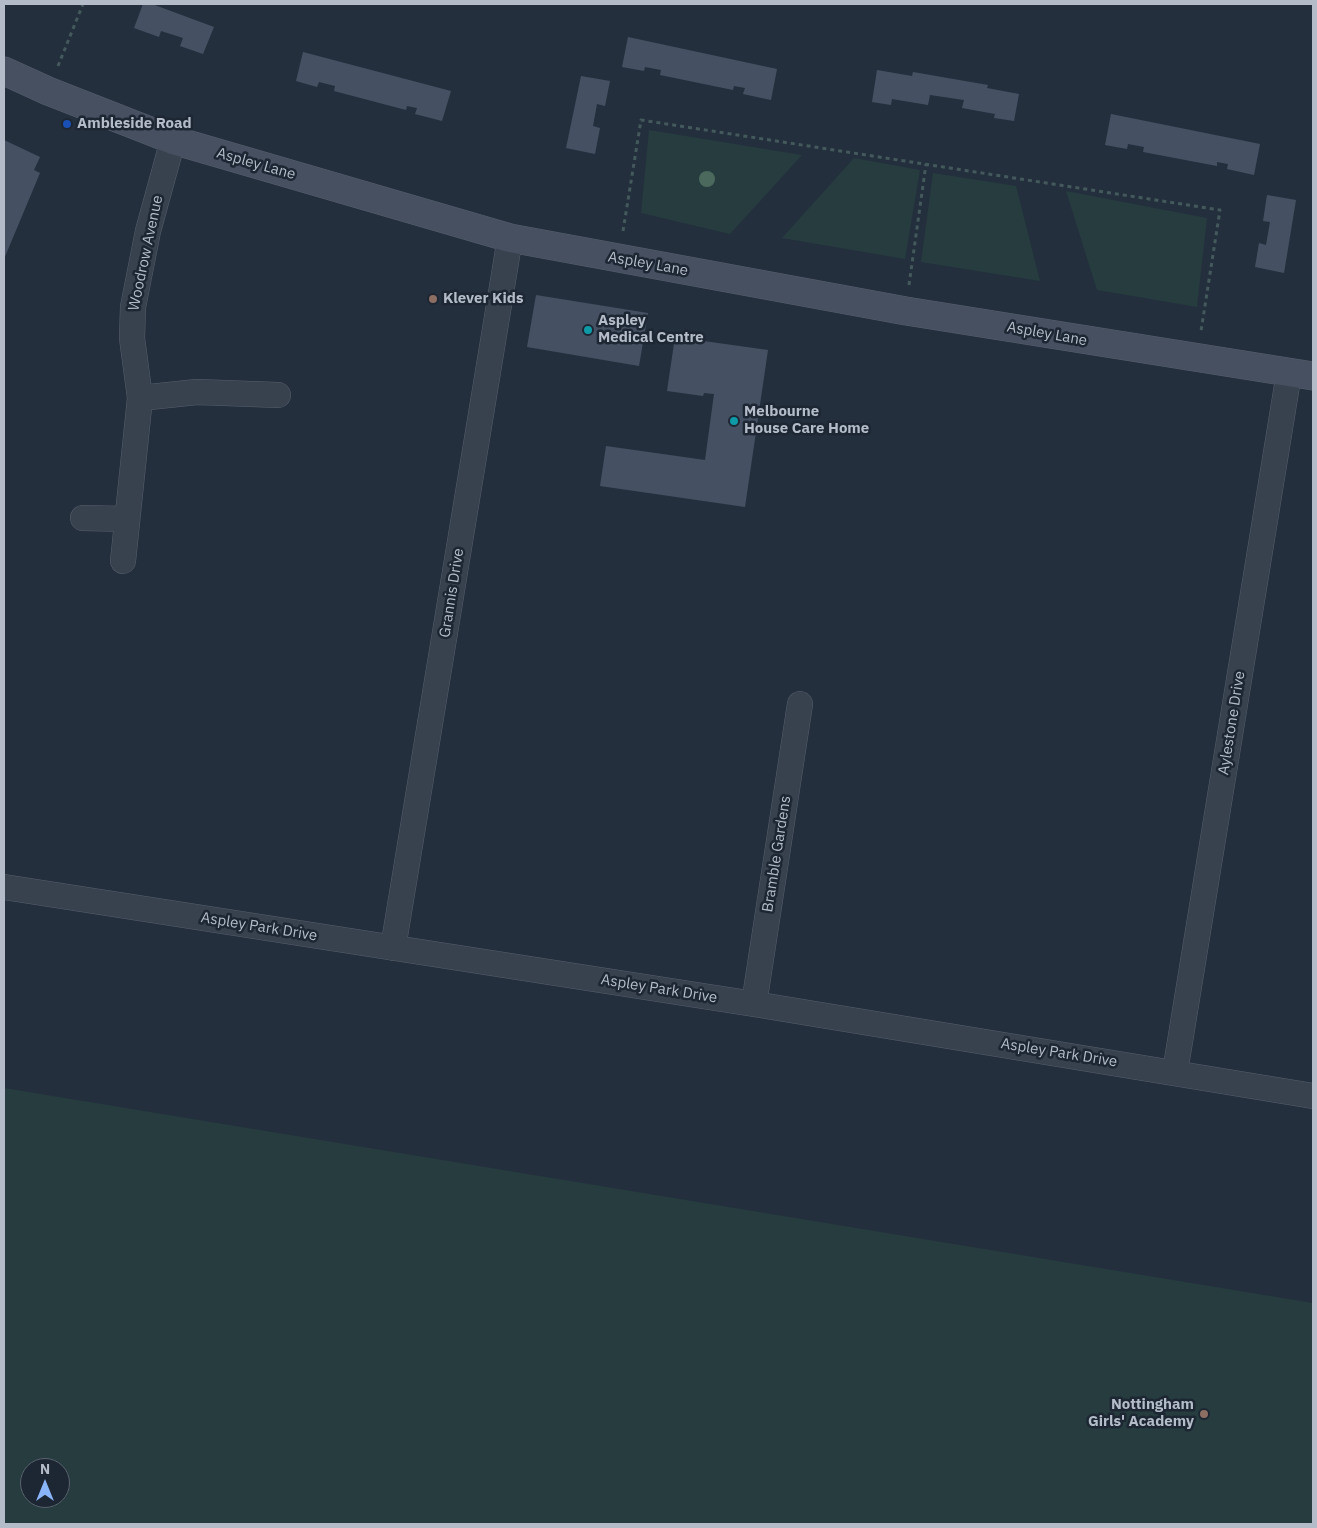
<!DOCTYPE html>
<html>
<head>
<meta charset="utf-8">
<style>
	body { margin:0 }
	#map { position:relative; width:1317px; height:1528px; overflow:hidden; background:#242f3e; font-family:"IBM Plex Sans",sans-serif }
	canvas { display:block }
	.frame { position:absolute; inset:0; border:5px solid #b4bcc9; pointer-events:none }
	.north { position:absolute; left:20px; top:1458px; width:50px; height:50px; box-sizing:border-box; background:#1d2633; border:1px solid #59626f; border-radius:50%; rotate:0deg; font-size:14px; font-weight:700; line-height:20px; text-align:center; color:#b4bcc9 }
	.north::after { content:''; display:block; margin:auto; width:18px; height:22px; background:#8ab4f8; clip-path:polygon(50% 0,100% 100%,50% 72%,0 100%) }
</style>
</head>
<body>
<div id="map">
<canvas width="1317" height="1528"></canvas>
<div class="frame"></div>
<div class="north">N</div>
</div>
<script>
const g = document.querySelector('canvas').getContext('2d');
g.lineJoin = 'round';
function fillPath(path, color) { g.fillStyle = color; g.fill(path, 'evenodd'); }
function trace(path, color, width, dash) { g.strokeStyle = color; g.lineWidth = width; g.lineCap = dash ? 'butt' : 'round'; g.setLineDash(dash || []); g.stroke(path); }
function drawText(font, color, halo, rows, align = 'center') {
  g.font = font + ' "IBM Plex Sans",sans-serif'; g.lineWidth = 5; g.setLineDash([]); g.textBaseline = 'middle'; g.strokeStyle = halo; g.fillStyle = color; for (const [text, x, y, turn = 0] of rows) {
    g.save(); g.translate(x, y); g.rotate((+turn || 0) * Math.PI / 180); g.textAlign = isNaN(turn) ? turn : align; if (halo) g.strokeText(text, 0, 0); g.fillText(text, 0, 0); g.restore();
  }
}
fillPath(new Path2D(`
	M649,130L802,155L730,234L641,213Z
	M854,158L920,170L905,259L782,238Z
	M933,173L1016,186L1040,281L921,262Z
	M1066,191L1207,218L1197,307L1097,290Z
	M4,1088L1313,1303V1524H4ZM30,1468H60V1498H30Z`), '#263c3f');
fillPath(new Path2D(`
	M143,4H152L214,27L203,54L180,46L183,38L161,31L159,37L134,28Z
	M628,37L777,69L771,100L743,94L745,88L734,86L733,90L660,75L661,70L645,67L644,71L622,67Z
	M303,52L451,91L442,121L415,114L417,108L407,106L406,110L334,91L335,86L319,82L317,87L296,81Z
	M877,70L912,76L913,72L988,85L987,88L1019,94L1014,121L994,118L995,114L962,108L964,100L930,95L928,105L892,99L891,105L872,102Z
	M581,76L610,81L605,106L597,104L593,126L600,128L595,154L566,148Z
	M1111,114L1260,144L1254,175L1227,169L1228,164L1217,162V166L1143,152L1144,147L1128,144L1127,149L1105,145Z
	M4,140L40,157L34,170L40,173L4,259Z
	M1267,195L1296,200L1284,273L1255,267L1259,243L1266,245L1270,222L1263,221Z
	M536,295L648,313L639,366L527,347Z
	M675,337L768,350L745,507L600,486L606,446L705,460L714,394L704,393L703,396L667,391Z`), '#455162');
const street = new Path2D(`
	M140,398L197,392L278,395
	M83,518L126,519
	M123,561L140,398L132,338L133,307L148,231L173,140
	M4,887L754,1004L1313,1096
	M393,948L510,238
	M754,1004L800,704
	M1175,1072L1289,373`);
const secondary = new Path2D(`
	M4,71L48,91L173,140L510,238L906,311L1313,376`);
trace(street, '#565f6c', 26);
trace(secondary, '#565f6c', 29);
trace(new Path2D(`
	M58,66L83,4
	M623,231L641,120L1220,210L1201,331
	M909,285L926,164`), '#44595c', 3, [4, 4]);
trace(street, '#38414e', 25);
trace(secondary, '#465061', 28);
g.fillStyle = '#4b6a5d';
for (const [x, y] of [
	[707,179]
]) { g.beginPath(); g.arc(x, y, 8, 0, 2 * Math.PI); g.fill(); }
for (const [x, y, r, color] of [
	[67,124,5,"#1a4fb4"],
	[433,299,5,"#8d6e63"],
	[588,330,5,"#0f9aa8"],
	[734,421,5,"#0f9aa8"],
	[1204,1414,5,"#8d6e63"]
]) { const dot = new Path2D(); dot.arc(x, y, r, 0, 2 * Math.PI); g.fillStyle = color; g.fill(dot); trace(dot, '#1d2633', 2); }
drawText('bold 15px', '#b4bcc9', '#1d2633', [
	["Ambleside Road",77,124],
	["Klever Kids",443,299],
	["Aspley",598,321],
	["Medical Centre",598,338],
	["Melbourne",744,412],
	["House Care Home",744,429],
	["Nottingham",1194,1405,"right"],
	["Girls' Academy",1194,1422,"right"]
], 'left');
drawText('15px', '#b4bcc9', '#1d2633', [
	["Aspley Lane",256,164,16],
	["Woodrow Avenue",146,253,-78],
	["Aspley Lane",648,264,10],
	["Aspley Lane",1047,334,10],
	["Grannis Drive",452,593,-81],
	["Aylestone Drive",1232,723,-81],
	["Bramble Gardens",777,854,-81],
	["Aspley Park Drive",259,927,9],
	["Aspley Park Drive",659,989,9],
	["Aspley Park Drive",1059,1053,9]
]);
</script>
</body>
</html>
